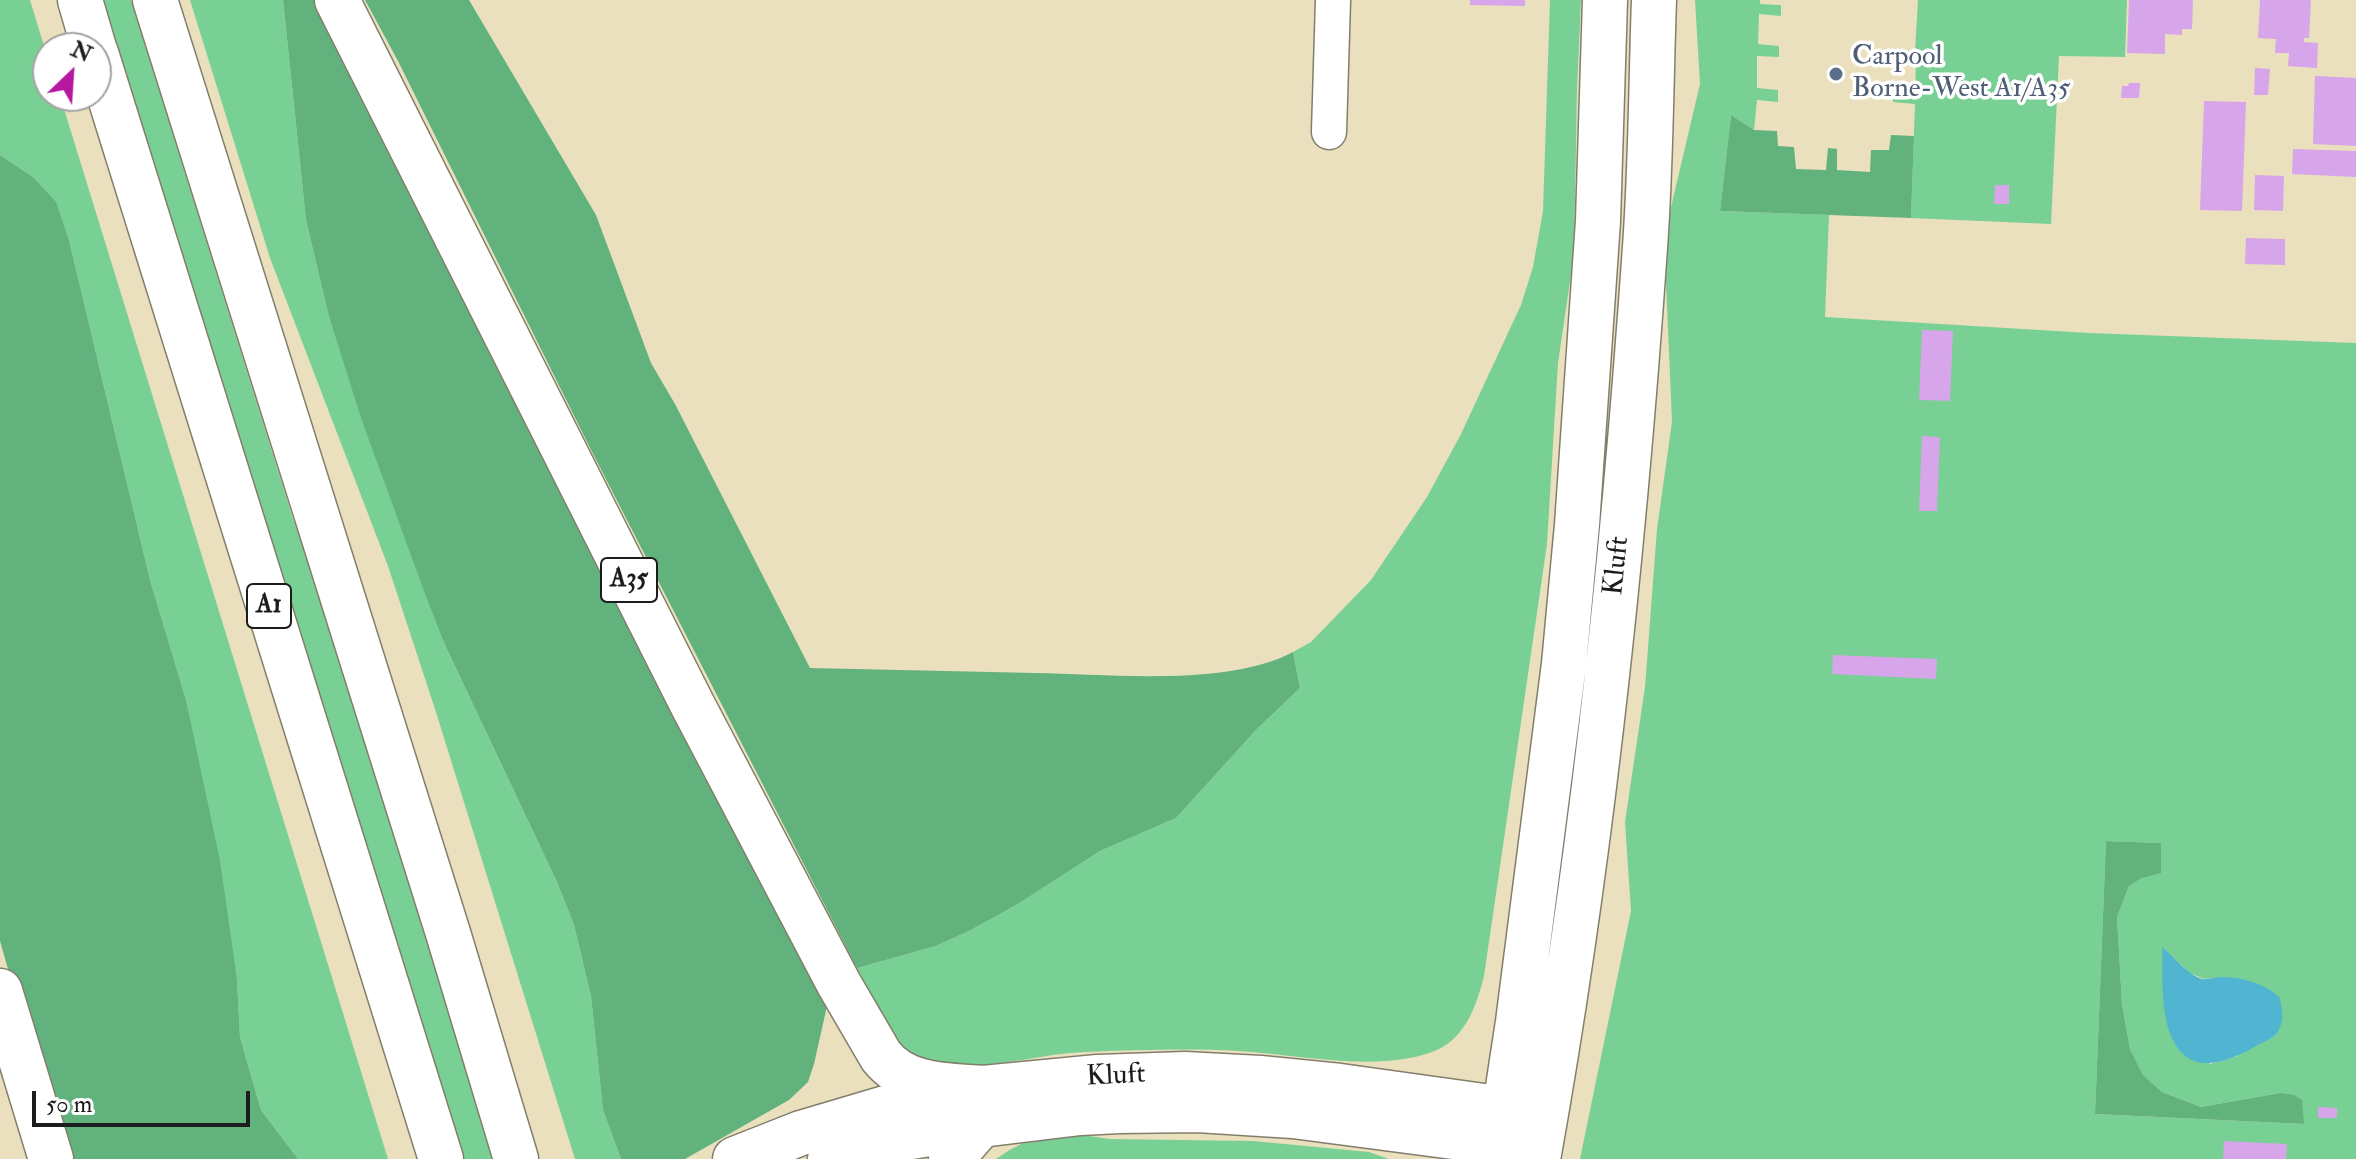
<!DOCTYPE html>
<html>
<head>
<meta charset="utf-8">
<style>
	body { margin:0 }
	#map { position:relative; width:2356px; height:1159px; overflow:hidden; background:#eae0bd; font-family:"IM FELL Double Pica",serif }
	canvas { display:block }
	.north { position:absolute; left:32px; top:32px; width:80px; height:80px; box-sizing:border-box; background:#fff; border:2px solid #a4a4a4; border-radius:50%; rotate:25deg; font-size:22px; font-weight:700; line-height:32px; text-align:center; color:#1c1c1c }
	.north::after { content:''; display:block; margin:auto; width:28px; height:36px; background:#b5179e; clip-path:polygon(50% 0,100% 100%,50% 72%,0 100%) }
	.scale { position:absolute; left:32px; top:1091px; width:218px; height:36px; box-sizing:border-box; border:4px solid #1c1c1c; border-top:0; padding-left:10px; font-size:24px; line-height:28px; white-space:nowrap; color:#1c1c1c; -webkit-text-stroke:6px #fff; paint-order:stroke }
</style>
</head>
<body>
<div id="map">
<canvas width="2356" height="1159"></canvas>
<div class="north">N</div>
<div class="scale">50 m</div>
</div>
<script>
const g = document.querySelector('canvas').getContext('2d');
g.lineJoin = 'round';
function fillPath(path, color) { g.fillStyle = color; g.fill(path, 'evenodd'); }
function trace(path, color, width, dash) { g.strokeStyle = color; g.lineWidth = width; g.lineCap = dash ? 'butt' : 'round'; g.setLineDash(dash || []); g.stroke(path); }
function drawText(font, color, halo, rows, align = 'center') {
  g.font = font + ' "IM FELL Double Pica",serif'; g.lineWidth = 7; g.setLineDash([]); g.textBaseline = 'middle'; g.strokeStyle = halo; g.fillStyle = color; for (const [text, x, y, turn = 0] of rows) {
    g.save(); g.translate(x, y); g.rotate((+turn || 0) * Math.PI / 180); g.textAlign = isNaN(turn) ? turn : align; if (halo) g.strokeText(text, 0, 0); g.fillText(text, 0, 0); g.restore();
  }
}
fillPath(new Path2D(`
	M0,0H30L48,59V96H60L388,1159H298L261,1110L240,1037L237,979L186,700L150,580L69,240L55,202L33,177L0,155Z
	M95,0H131L293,519L309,558L495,1159H451Z
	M190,0H283L306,220L328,313L445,645L557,882L574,925L591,996L603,1110L621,1159H575L435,709L388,566L270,258Z
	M1550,0H1581L1577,90L1574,254L1558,363L1547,544L1484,976C1477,1004 1466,1037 1437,1050C1381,1074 1297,1054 1238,1051C1189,1048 1134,1050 1085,1052C1041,1054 997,1068 952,1065C945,1064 935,1065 928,1063C896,1055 872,995 857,968L936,946L969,931L1018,904L1100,851L1176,818L1257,729L1300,688L1293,652L1311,642L1371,580L1427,497L1461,434L1521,305L1533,267L1543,211Z
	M1695,0H1760V4L1781,5V16L1759,14L1758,44L1779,46V57L1757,56V88L1778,90V102L1757,100L1754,130L1731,115L1720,211L1829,215L1825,317L2089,333L2356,343V1159H1580L1631,911L1625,822L1645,687L1657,529L1672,422L1664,237L1700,84ZM2106,841L2161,843L2142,878L2129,886L2117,917L2122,1004L2130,1049L2143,1075L2162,1092L2201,1107L2280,1093L2304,1124L2095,1114ZM2162,948L2190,973L2204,979L2221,977L2259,984L2238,1056L2210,1064L2166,1020Z
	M1918,0H2127L2125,57L2059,56L2051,224L1911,218L1915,104L1893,102L1894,91L1915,92L1916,60L1893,59L1894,50L1915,51Z
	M1075,1134L1110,1139L1253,1141L1369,1152L1389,1159H996C1028,1137 1037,1138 1075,1134Z`), '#79d094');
fillPath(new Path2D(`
	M283,0H319L829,997L814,1064L808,1082L789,1100L685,1159H621L603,1110L591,996L574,925L557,882L445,645L425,594L361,418L328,313L306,220Z
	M365,0H469L596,215L651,363L675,404L810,668C885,670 960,671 1035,673C1108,674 1228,687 1293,652L1300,688L1257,729L1176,818L1100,851L1018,904L969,931L936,946L857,968L591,450L398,61Z
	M1731,115L1754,130L1777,131L1778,146L1794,147L1796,169L1826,170L1828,148L1837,149V170L1870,172L1871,150H1889L1891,135L1914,136L1911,218L1720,211Z
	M0,155L33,177L56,202L69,240L150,580L186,700L220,861L237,979L240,1037L261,1110L298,1159H69L28,1039L0,941Z
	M2106,841L2161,843V873L2142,878L2129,886L2117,917L2122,1004L2130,1049L2143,1075L2162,1092L2201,1107L2280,1093L2294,1095L2302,1100L2304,1124L2095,1114Z`), '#62b27e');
fillPath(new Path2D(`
	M2162,947C2173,956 2188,975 2202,979C2208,980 2214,977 2221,977C2241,977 2265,983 2280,998C2282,1010 2285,1022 2277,1033C2272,1039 2263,1042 2256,1046C2228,1062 2190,1078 2172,1038C2160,1012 2163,976 2162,947Z`), '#51b4d0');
fillPath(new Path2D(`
	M1470,0H1525V6L1470,5Z
	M2129,0H2193L2192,29H2182V35L2165,34V54L2127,53Z
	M2260,0H2311L2309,38H2304V42L2318,43L2317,68L2288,66L2289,53H2275L2276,39L2258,38Z
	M2255,68L2270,69L2268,95H2254Z
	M2315,76L2356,78V146L2313,144Z
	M2129,83H2140L2139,98H2121L2122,86H2128Z
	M2204,101L2246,102L2242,211L2200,210Z
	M2293,149L2356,151V177L2292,174Z
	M2255,175L2284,176L2283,211L2254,210Z
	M1995,185H2009V204H1994Z
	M2246,238L2285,239V265L2245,264Z
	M1922,330L1953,331L1950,401L1919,400Z
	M1922,436L1940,437L1937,511H1919Z
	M1833,655L1937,659L1936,679L1832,674Z
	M2318,1107L2337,1108V1118H2318Z
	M2224,1141L2287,1144L2286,1159H2223Z`), '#d7a5e9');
const minor = new Path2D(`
	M1329,132L1333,0`);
const major = new Path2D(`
	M735,1159L801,1133L892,1106L983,1088L1098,1077L1185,1074L1260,1078L1340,1086L1505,1109L1531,1122
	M830,1159L894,1140L981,1125L1080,1113L1119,1111L1197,1110L1293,1116L1500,1143L1527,1134
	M1497,1159L1518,1022L1564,664L1577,525L1598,221L1605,0
	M1538,1159C1592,859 1624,551 1645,247C1651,165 1651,82 1654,0`);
const highway = new Path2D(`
	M80,0L94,48
	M155,0L448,933L516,1159
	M337,0L692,704L839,984L881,1056C905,1087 947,1085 983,1088
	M96,53L441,1159
	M0,991L51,1159
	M951,1159L981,1125`);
trace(minor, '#837e6c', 37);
trace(major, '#837e6c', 47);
trace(highway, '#837e6c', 47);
trace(minor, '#fff', 34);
trace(major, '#fff', 44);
trace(highway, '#fff', 44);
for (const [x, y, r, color] of [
	[1836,74,8,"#5c6f8a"]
]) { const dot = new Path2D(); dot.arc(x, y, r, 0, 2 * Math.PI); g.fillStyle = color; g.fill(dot); trace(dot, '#fff', 3); }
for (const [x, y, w] of [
	[629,580,56],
	[269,606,44]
]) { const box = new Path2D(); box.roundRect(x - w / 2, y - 22, w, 44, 6); g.fillStyle = '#fff'; g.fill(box); trace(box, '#1c1c1c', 2); }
drawText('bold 26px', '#1c1c1c', null, [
	["A35",629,580],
	["A1",269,606]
]);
drawText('28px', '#4e5e75', '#fff', [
	["Carpool",1852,58],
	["Borne-West A1/A35",1852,90]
], 'left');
drawText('28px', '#1c1c1c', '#fff', [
	["Kluft",1618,566,-84],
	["Kluft",1116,1077,-3]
]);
</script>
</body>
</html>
